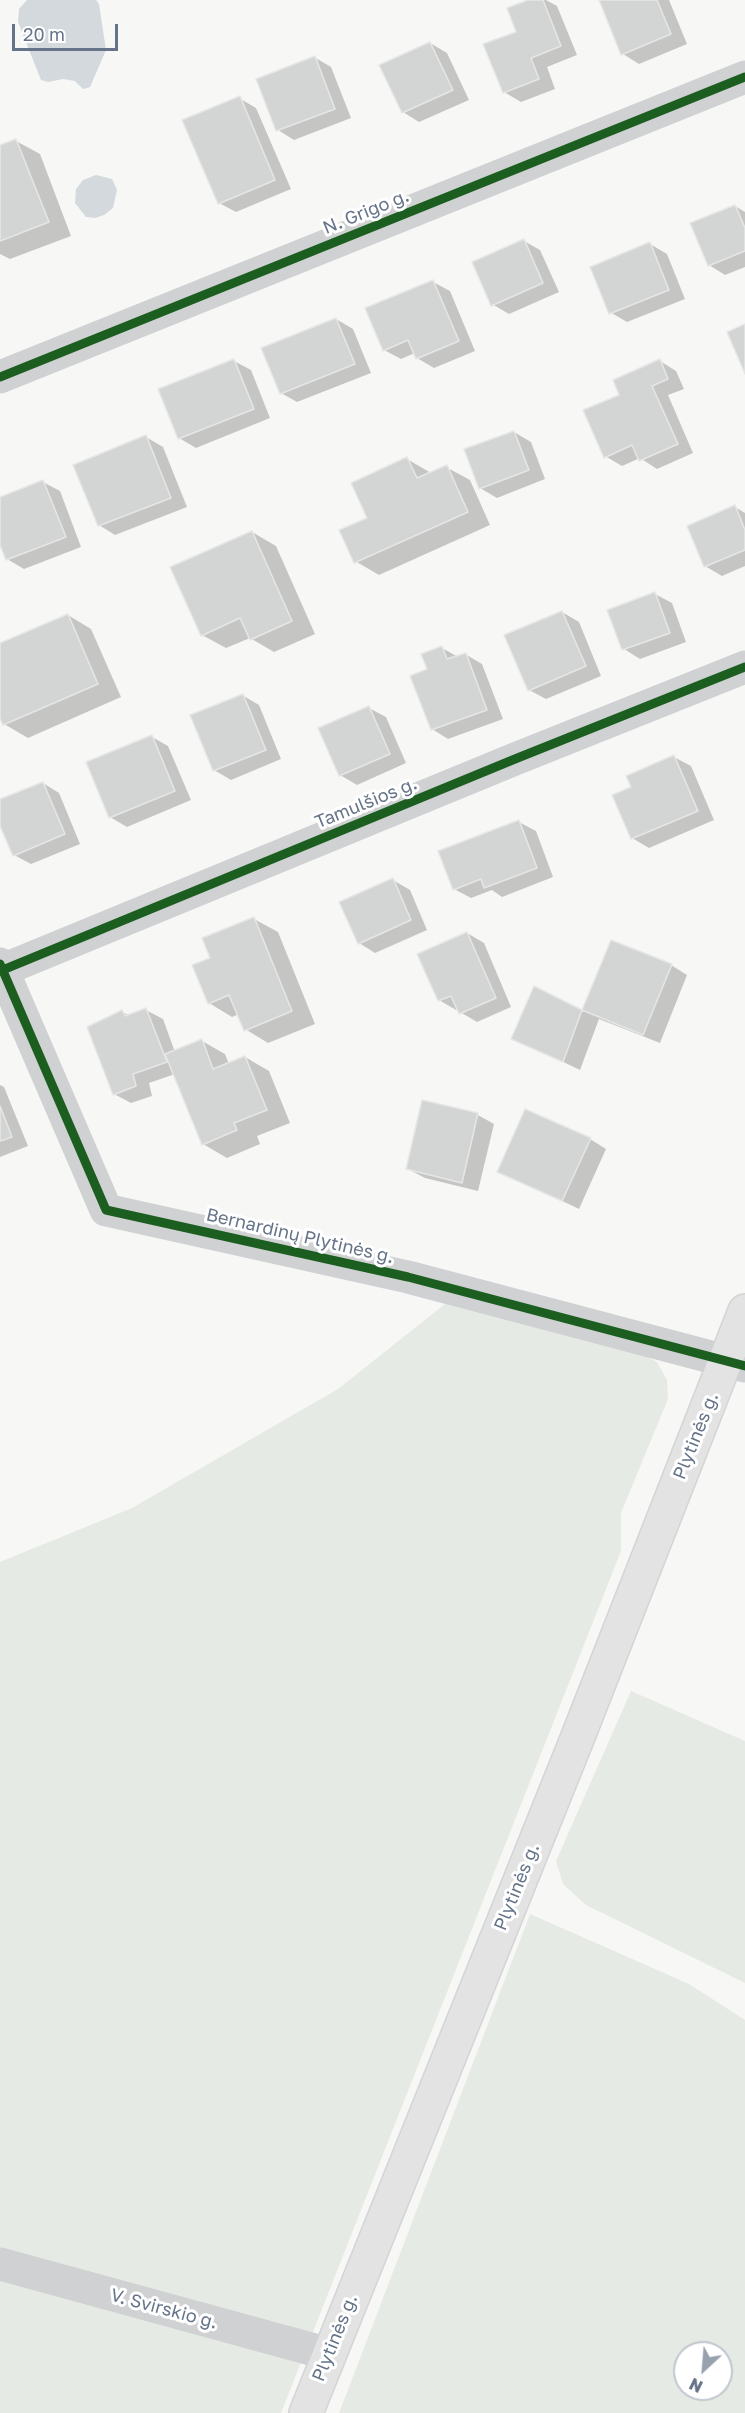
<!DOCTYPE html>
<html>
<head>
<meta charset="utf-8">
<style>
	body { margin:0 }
	#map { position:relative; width:745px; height:2413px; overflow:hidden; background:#f7f7f6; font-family:"Golos Text",sans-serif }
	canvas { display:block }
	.north { position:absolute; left:673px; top:2341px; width:60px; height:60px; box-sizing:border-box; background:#fff; border:2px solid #c1c7cf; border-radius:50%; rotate:206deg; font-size:16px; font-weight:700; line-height:24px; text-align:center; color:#657488 }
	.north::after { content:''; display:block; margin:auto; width:21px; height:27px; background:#98a2ae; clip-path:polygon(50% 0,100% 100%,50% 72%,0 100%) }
	.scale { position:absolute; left:12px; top:24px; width:106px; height:27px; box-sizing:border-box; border:3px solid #657488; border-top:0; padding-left:8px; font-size:18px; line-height:21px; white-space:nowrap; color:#657488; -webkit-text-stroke:4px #fff; paint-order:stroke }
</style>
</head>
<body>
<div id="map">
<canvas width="745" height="2413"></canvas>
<div class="north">N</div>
<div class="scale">20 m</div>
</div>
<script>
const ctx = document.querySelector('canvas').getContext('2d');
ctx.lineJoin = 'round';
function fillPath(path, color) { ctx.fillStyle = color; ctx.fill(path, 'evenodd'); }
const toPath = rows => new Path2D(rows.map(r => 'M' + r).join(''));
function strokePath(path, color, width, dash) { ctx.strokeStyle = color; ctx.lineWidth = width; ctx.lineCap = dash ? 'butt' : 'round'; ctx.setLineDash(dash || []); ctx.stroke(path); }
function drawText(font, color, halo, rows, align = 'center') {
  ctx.font = font + ' "Golos Text",sans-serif'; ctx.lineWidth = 6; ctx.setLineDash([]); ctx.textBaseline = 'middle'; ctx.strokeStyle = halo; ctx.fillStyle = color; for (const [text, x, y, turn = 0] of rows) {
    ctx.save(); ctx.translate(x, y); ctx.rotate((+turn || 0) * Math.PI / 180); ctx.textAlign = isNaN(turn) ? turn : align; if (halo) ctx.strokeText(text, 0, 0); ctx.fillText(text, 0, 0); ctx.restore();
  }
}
const green = toPath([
	[445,1304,641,1353,657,1362,667,1380,668,1399,621,1513,621,1551,281,2413,0,2413,0,1562,132,1508,338,1389],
	[631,1691,745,1741,745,1983,586,1905,563,1884,556,1861],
	[530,1914,689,1984,745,2020,745,2413,339,2413],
	[685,2353,721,2353,721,2389,685,2389]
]);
const water = toPath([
	[27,0,96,0,99,4,106,50,90,87,83,89,75,81,63,79,48,82,41,80,18,22,19,9],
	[96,175,112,179,117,190,113,208,104,215,95,218,86,217,75,203,76,189,83,180]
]);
const shadow = toPath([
	[533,0,546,0,557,6,577,55,547,67,555,89,521,102,504,92,518,33],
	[601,0,669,0,687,44,639,64,623,54],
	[430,43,447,53,469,100,419,122,403,112],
	[314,57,331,67,351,118,294,140,278,130,258,79],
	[239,98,256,108,291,189,236,212,219,203],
	[16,141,40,154,71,236,10,259,0,254,0,147],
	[735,206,745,212,745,267,725,275,709,265],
	[524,241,540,250,559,292,509,314,492,304],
	[650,244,667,254,685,299,627,322,610,312],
	[433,282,450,291,475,351,434,368,417,358,415,353,401,359,384,350],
	[336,319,353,329,371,373,297,402,281,393],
	[234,361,251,370,270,418,196,448,179,438],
	[660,361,676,371,684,389,668,395,693,453,657,469,640,458,622,466,605,456,621,396],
	[514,432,531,442,545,479,497,498,480,488],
	[146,437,163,447,187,507,115,535,99,525],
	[407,459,431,473,446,467,470,480,490,525,379,575,355,561,369,518],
	[43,482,60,491,81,547,24,569,7,559,0,541,0,499],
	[735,507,745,513,745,566,722,576,705,566],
	[252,532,276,546,315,634,274,652,250,638,226,648,202,635],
	[655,594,672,603,686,642,640,659,624,649],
	[562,612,579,622,601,676,546,699,529,690],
	[68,615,91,629,121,697,28,738,4,724,0,714,0,645],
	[442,648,458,657,465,654,482,664,503,719,448,739,432,729,429,670],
	[242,695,259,705,281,759,231,780,214,770],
	[369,708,386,717,406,763,357,785,340,775],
	[152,737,168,746,191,800,127,827,110,817],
	[674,757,691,766,714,820,649,848,632,838],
	[43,783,59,793,80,844,31,864,14,855,0,822,0,801],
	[519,822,536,831,553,877,502,897,492,890,471,898,454,889],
	[393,880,410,890,427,930,375,953,359,943],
	[254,919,278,932,315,1024,268,1043,245,1029,239,1014,232,1017,209,1003,212,958],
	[467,933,484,943,511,1007,477,1022,460,1012,459,1009,456,1010,439,1000],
	[612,942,671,965,687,975,660,1043,599,1019,580,1070,513,1038,535,988,583,1012],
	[146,1010,163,1019,175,1052,202,1041,225,1054,229,1064,245,1057,269,1071,290,1123,257,1136,260,1144,227,1158,203,1144,175,1074,149,1083,152,1096,131,1103,114,1094,122,1012,130,1016],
	[0,1085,4,1087,28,1146,0,1157],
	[478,1115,494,1124,478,1191,425,1178,408,1169],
	[590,1139,606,1149,579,1209,499,1171]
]);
const building = toPath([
	[528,0,543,0,561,46,531,58,539,79,503,93,483,44,516,32,507,8,528,0],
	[599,0,657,0,671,34,621,55,599,0],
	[430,42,453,90,402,113,379,65,430,42],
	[315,56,335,109,276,131,256,79,315,56],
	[240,96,275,180,218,204,182,120,240,96],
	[16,139,49,222,0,241,0,145,16,139],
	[735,205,745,228,745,251,708,266,690,223,735,205],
	[524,239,543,283,491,306,472,262,524,239],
	[650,242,669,290,609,314,590,267,650,242],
	[433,280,459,341,416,359,408,340,383,351,365,308,433,280],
	[336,318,355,364,280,394,261,348,336,318],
	[745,324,745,374,727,332,745,324],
	[234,359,254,409,178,439,158,389,234,359],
	[660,359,668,379,652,386,678,444,639,461,632,445,604,458,583,410,619,395,613,380,660,359],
	[514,431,529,470,479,489,464,449,514,431],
	[146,435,171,498,98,526,73,465,146,435],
	[407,457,417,478,447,465,468,512,354,563,339,530,367,518,351,483,407,457],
	[43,480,66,537,6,560,0,545,0,497,43,480],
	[735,505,745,530,745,550,704,567,687,526,735,505],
	[252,531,292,621,250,640,240,618,201,636,170,567,252,531],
	[655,592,670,633,622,650,607,610,655,592],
	[562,611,586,666,528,691,504,635,562,611],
	[68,614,98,684,3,725,0,718,0,643,68,614],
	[442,646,447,659,466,653,487,710,431,730,410,676,427,669,421,654,442,646],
	[243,694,266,750,213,771,190,715,243,694],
	[369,706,390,754,339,776,318,728,369,706],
	[152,735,175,791,109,818,86,762,152,735],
	[674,755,698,811,631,839,612,795,631,787,626,776,674,755],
	[43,782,65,834,13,856,0,826,0,799,43,782],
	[519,820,537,868,484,888,481,879,453,890,438,851,519,820],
	[393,878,411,920,358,944,339,902,393,878],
	[254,917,292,1011,244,1031,229,995,208,1004,192,965,210,958,202,938,254,917],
	[467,932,496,998,459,1014,451,996,438,1001,417,954,467,932],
	[611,940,672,964,643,1035,582,1010,611,940],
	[534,986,582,1010,563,1062,511,1039,534,986],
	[146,1008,167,1062,133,1074,136,1086,113,1095,87,1027,122,1010,125,1016,146,1008],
	[202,1039,213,1069,245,1056,267,1110,234,1123,237,1130,202,1145,165,1054,202,1039],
	[422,1100,478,1113,462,1183,406,1169,422,1100],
	[0,1106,12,1137,0,1141,0,1106],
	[525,1109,591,1138,562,1201,497,1172,525,1109]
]);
const minor = toPath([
	[0,377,745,77],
	[0,964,106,1210,408,1277,745,1366],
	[0,971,515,759,745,667],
	[0,2264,329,2354]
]);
const major = toPath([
	[306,2413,577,1739,745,1311]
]);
const cycleway = toPath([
	[0,377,745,77],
	[0,964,106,1210,408,1277,745,1366],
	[0,971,515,759,745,667]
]);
const streetNames = [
	["N. Grigo g.",366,212,-22],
	["Tamulšios g.",366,803,-22],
	["Bernardinų Plytinės g.",300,1236,13],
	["Plytinės g.",696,1436,-68],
	["Plytinės g.",517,1887,-68],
	["V. Svirskio g.",164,2309,15],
	["Plytinės g.",335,2338,-68]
];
fillPath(green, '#e6eae4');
fillPath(water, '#d3d9dd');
fillPath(shadow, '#0003');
fillPath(building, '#d3d4d4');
strokePath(building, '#e6e6e6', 1.5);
strokePath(major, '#d2d4d5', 36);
strokePath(minor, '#d0d1d2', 33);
strokePath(major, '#e3e3e3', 33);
strokePath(cycleway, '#1b5e20', 9);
drawText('18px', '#657488', '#fff', streetNames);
</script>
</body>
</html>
